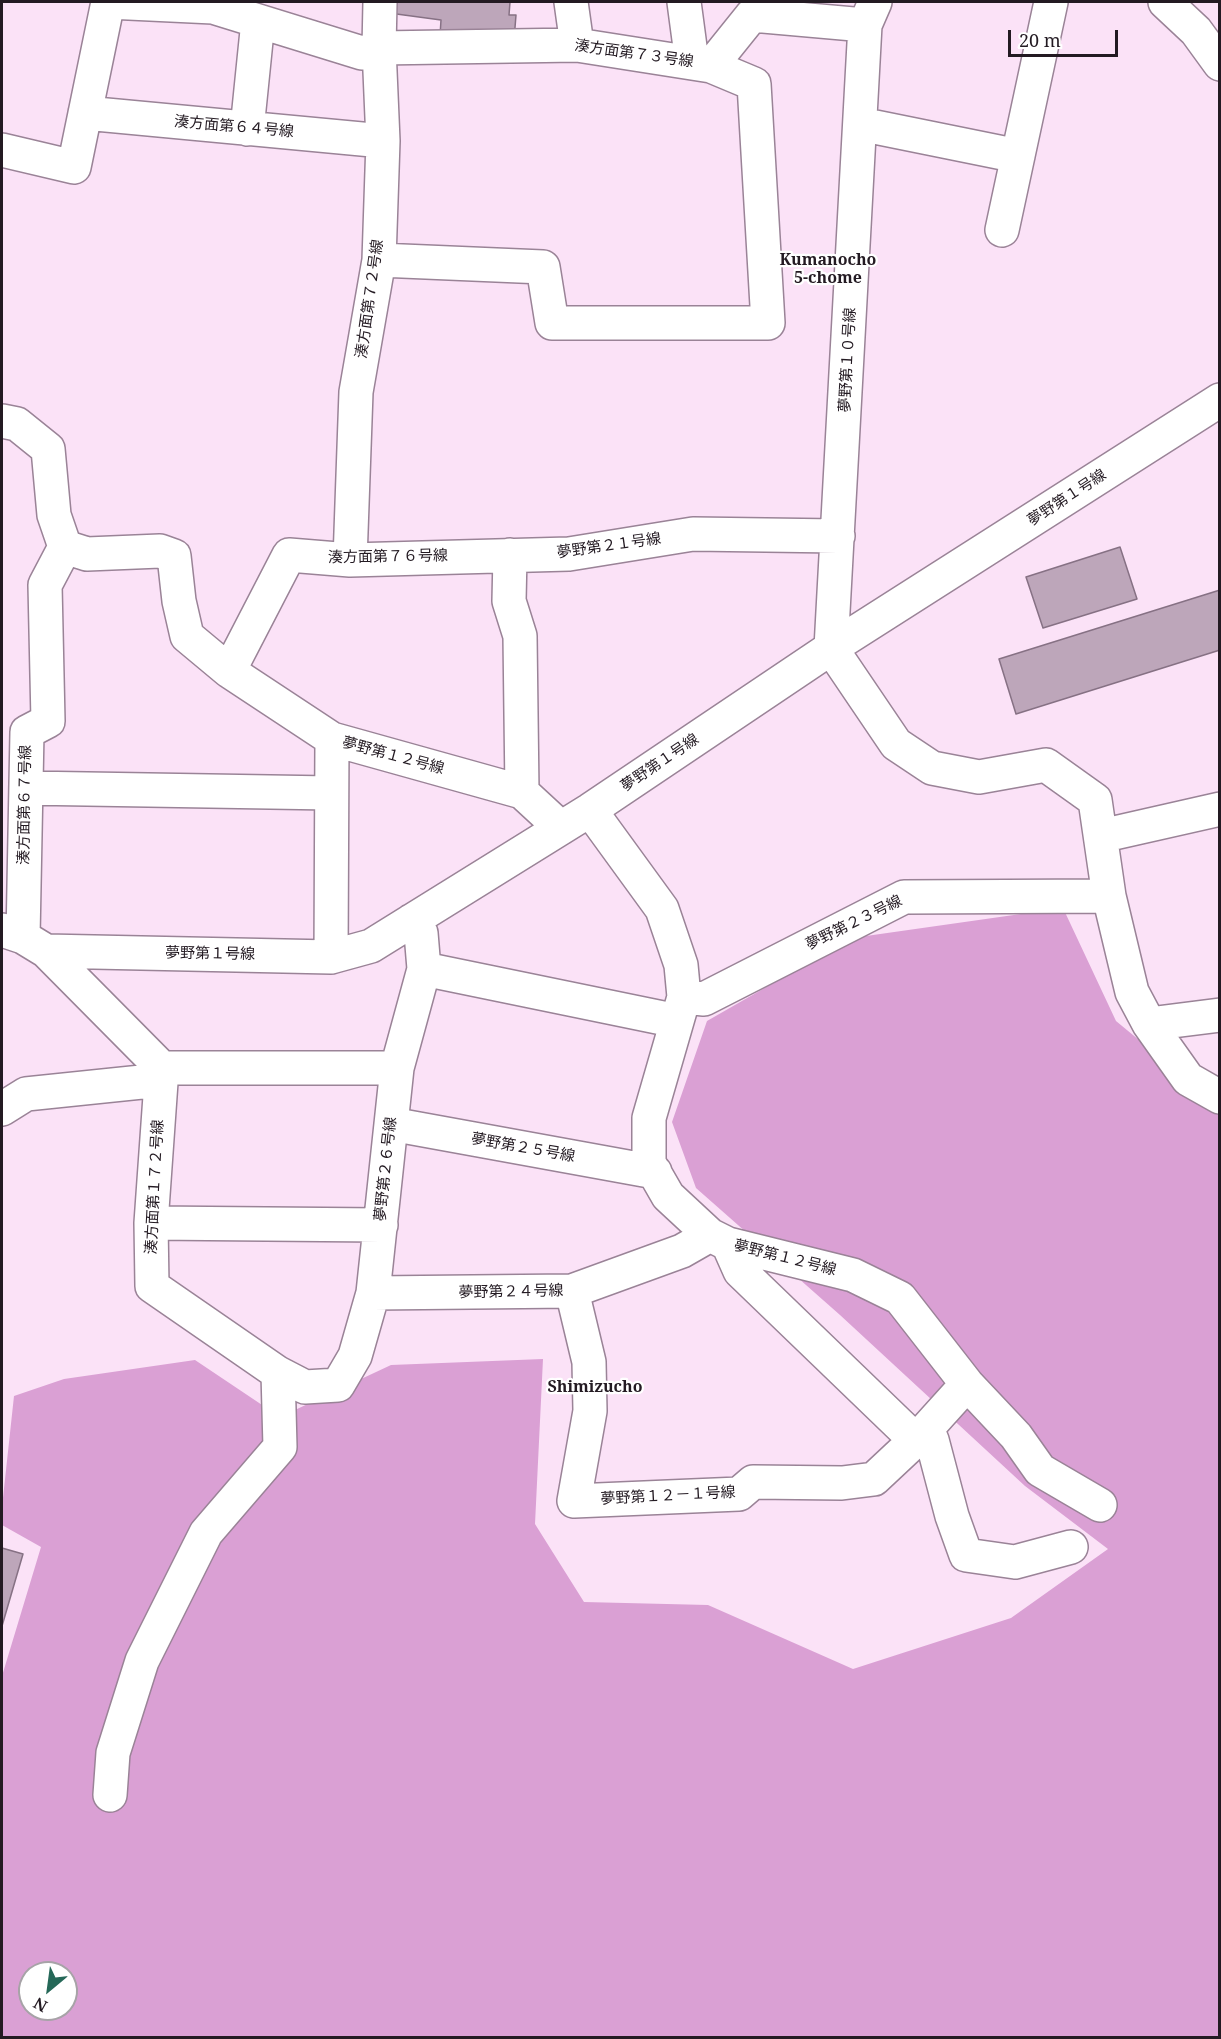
<!DOCTYPE html>
<html>
<head>
<meta charset="utf-8">
<style>
	body { margin:0 }
	#map { position:relative; width:1221px; height:2039px; overflow:hidden; background:#fbe2f7; font-family:"Noto Serif",serif }
	canvas { display:block }
	.frame { position:absolute; inset:0; border:3px solid #231a22; pointer-events:none }
	.north { position:absolute; left:18px; top:1961px; width:60px; height:60px; box-sizing:border-box; background:#fff; border:2px solid #a7a3a7; border-radius:50%; rotate:209deg; font-size:16px; font-weight:700; line-height:24px; text-align:center; color:#231a22 }
	.north::after { content:''; display:block; margin:auto; width:21px; height:27px; background:#256858; clip-path:polygon(50% 0,100% 100%,50% 72%,0 100%) }
	.scale { position:absolute; left:1008px; top:30px; width:110px; height:27px; box-sizing:border-box; border:3px solid #231a22; border-top:0; padding-left:8px; font-size:18px; line-height:21px; white-space:nowrap; color:#231a22; -webkit-text-stroke:4px #fff; paint-order:stroke }
</style>
</head>
<body>
<div id="map">
<canvas width="1221" height="2039"></canvas>
<div class="frame"></div>
<div class="north">N</div>
<div class="scale">20 m</div>
</div>
<script>
const ctx = document.querySelector('canvas').getContext('2d');
ctx.lineJoin = 'round';
function fillPath(path, color) { ctx.fillStyle = color; ctx.fill(path, 'evenodd'); }
const toPath = rows => new Path2D(rows.map(r => 'M' + r).join(''));
function strokePath(path, color, width, dash) { ctx.strokeStyle = color; ctx.lineWidth = width; ctx.lineCap = dash ? 'butt' : 'round'; ctx.setLineDash(dash || []); ctx.stroke(path); }
function drawText(font, color, halo, rows, align = 'center') {
  ctx.font = font + ' "Noto Serif","Noto Sans JP",serif'; ctx.lineWidth = 4.5; ctx.setLineDash([]); ctx.textBaseline = 'middle'; ctx.strokeStyle = halo; ctx.fillStyle = color; for (const [text, x, y, turn = 0] of rows) {
    ctx.save(); ctx.translate(x, y); ctx.rotate((+turn || 0) * Math.PI / 180); ctx.textAlign = isNaN(turn) ? turn : align; if (halo) ctx.strokeText(text, 0, 0); ctx.fillText(text, 0, 0); ctx.restore();
  }
}
const forest = toPath([
	[1063,908,1116,1021,1219,1106,1219,2037,2,2037,2,1676,41,1547,2,1525,2,1507,14,1396,64,1379,195,1360,280,1417,391,1365,543,1359,535,1524,584,1602,708,1605,853,1669,1011,1618,1108,1549,1025,1486,840,1315,696,1188,672,1122,707,1021,852,938],
	[30,1973,66,1973,66,2009,30,2009]
]);
const building = toPath([
	[390,2,510,2,509,15,516,15,514,40,440,36,441,20,389,13,390,2],
	[1120,547,1137,599,1043,628,1026,577,1120,547],
	[1220,590,1220,650,1016,714,999,659,1220,590],
	[2,1548,23,1554,2,1626,2,1548]
]);
const street = toPath([
	[108,2,213,7,362,53,379,48,577,45,711,66,752,15,865,25],
	[571,2,577,45],
	[684,2,692,62],
	[875,2,865,25,831,648,896,744,932,768,979,777,1046,765,1095,800,1109,896,1132,992,1149,1024,1188,1079,1220,1097],
	[1165,2,1196,31,1220,64],
	[85,113,383,141],
	[860,124,1018,156],
	[247,129,258,21],
	[2,150,74,167,108,2],
	[1002,230,1051,2],
	[379,260,543,267,552,323,768,323,754,84,711,66],
	[2,421,17,424,48,449,54,515,65,547],
	[65,547,87,554,160,551,174,556,179,601,187,636,229,671,332,739,522,792,561,828],
	[510,555,509,601,520,636,522,792],
	[350,560,356,392,379,260,383,141,379,48,380,2],
	[229,671,289,555,350,560,569,554,693,534,838,536],
	[26,788,331,793],
	[590,810,662,909,681,965,684,997,649,1118,649,1163,668,1196,710,1235,728,1244,853,1275,900,1298,967,1384,1016,1436,1040,1470,1100,1505],
	[1101,836,1220,809],
	[2,930,23,937,46,951,162,1068,151,1223,152,1286,278,1373,305,1387,338,1385,355,1356,373,1293,397,1068,424,969,421,933,411,921],
	[23,937,27,732,48,721,45,585,65,547],
	[46,951,331,957,371,946,590,810,831,648,1220,400],
	[331,957,332,739],
	[424,969,677,1021],
	[684,997,704,999,904,897,1109,896],
	[1149,1024,1220,1015],
	[162,1068,397,1068],
	[2,1109,26,1094,161,1080],
	[391,1124,655,1172],
	[151,1223,381,1225],
	[728,1244,740,1271,906,1431,932,1440,952,1516,966,1555,1015,1562,1071,1547],
	[572,1291,589,1362,590,1411,574,1501,739,1494,753,1482,842,1483,874,1479,921,1435,967,1384],
	[373,1293,572,1291,682,1251,710,1235],
	[110,1795,113,1753,142,1661,206,1533,280,1447,278,1373]
]);
const streetNames = [
	["湊方面第７３号線",634,54,8],
	["湊方面第６４号線",234,127,5],
	["湊方面第７２号線",370,299,-82],
	["夢野第１０号線",848,360,-87],
	["夢野第１号線",1067,498,-33],
	["夢野第２１号線",609,546,-8],
	["湊方面第７６号線",388,557,-1],
	["夢野第１２号線",393,756,15],
	["夢野第１号線",660,763,-34],
	["湊方面第６７号線",25,805,-89],
	["夢野第２３号線",854,923,-26],
	["夢野第１号線",210,954,1],
	["夢野第２５号線",523,1148,10],
	["夢野第２６号線",386,1169,-84],
	["湊方面第１７２号線",155,1187,-87],
	["夢野第１２号線",785,1258,14],
	["夢野第２４号線",511,1292,-1],
	["夢野第１２－１号線",668,1496,-3]
];
const neighbourhoodNames = [
	["Kumanocho",828,260],
	["5-chome",828,278],
	["Shimizucho",595,1387]
];
fillPath(forest, '#daa0d4');
fillPath(building, '#bda6ba');
strokePath(building, '#867184', 1.5);
strokePath(street, '#9a8397', 36);
strokePath(street, '#fff', 33);
drawText('15px', '#231a22', '#fff', streetNames);
drawText('bold 16px', '#231a22', '#fff', neighbourhoodNames);
</script>
</body>
</html>
